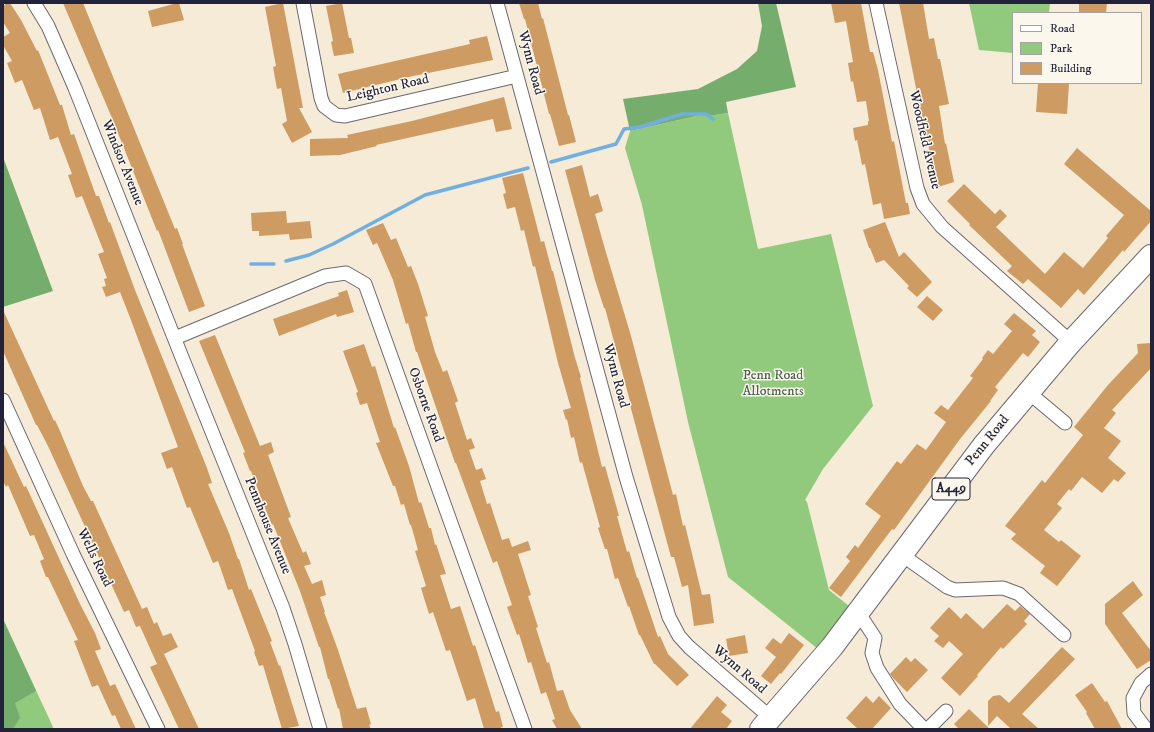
<!DOCTYPE html>
<html>
<head>
<meta charset="utf-8">
<style>
	body { margin:0 }
	#map { position:relative; width:1154px; height:732px; overflow:hidden; background:#f5ebd6; font-family:"IM FELL DW Pica",serif }
	canvas { display:block }
	.frame { position:absolute; inset:0; border:4px solid #22223b; pointer-events:none }
	.legend { position:absolute; left:1012px; top:12px; width:130px; height:72px; box-sizing:border-box; background:#fbf7ec; border:1px solid #a4a2a5; margin:0; padding:5px 7px; list-style:none; font-size:12px; color:#22223b }
	.legend li { display:flex; align-items:center; gap:8px; height:20px }
	.legend b { width:20px; border:1px solid #a4a2a5 }
</style>
</head>
<body>
<div id="map">
<canvas width="1154" height="732"></canvas>
<div class="frame"></div>
<ul class="legend">
<li><b style="height:5px;background:#fff"></b>Road</li>
<li><b style="height:11px;background:#92ca7d"></b>Park</li>
<li><b style="height:11px;background:#ce9b62"></b>Building</li>
</ul>
</div>
<script>
const ctx = document.querySelector('canvas').getContext('2d');
ctx.lineJoin = 'round';
function fillPath(path, color) { ctx.fillStyle = color; ctx.fill(path, 'evenodd'); }
const toPath = rows => new Path2D(rows.map(r => 'M' + r).join(''));
function strokePath(path, color, width, dash) { ctx.strokeStyle = color; ctx.lineWidth = width; ctx.lineCap = dash ? 'butt' : 'round'; ctx.setLineDash(dash || []); ctx.stroke(path); }
function drawText(font, color, halo, rows, align = 'center') {
  ctx.font = font + ' "IM FELL DW Pica",serif'; ctx.lineWidth = 3; ctx.setLineDash([]); ctx.textBaseline = 'middle'; ctx.strokeStyle = halo; ctx.fillStyle = color; for (const [text, x, y, turn = 0] of rows) {
    ctx.save(); ctx.translate(x, y); ctx.rotate((+turn || 0) * Math.PI / 180); ctx.textAlign = isNaN(turn) ? turn : align; if (halo) ctx.strokeText(text, 0, 0); ctx.fillText(text, 0, 0); ctx.restore();
  }
}
const green = toPath([
	[969,3,1050,3,1049,13,1013,13,1013,53,979,50],
	[728,113,758,249,831,234,873,406,823,469,805,500,807,502,829,590,849,606,818,649,728,577,688,422,642,205,625,148,630,131,701,115,715,115],
	[3,619,53,727,53,729,3,729]
]);
const forest = toPath([
	[758,3,776,3,796,87,726,102,728,113,715,115,701,115,630,131,623,99,698,89,737,69,757,51,762,26],
	[3,157,53,291,3,307],
	[3,619,36,691,15,703,20,718,13,729,3,729]
]);
const stream = toPath([
	[551,162,616,144,624,129,640,127,682,114,706,114,713,119],
	[286,261,309,255,333,244,425,195,528,168],
	[251,264,274,264]
]);
const building = toPath([
	[7,3,10,3,21,20,37,51,38,50,60,105,62,105,71,135,74,134,96,196,99,196,109,223,110,222,135,290,207,468,212,483,208,484,229,533,238,559,239,559,249,590,251,589,272,641,270,642,279,666,280,665,299,726,282,729,263,665,259,666,254,652,255,651,232,589,228,590,218,561,213,563,190,507,187,508,172,467,167,469,161,453,178,447,131,320,120,292,106,297,102,287,106,286,104,279,107,278,98,254,104,252,82,196,76,198,68,175,72,174,58,137,50,140,40,108,34,110,22,80,15,83,7,63,12,61,3,45,3,37,10,33,3,22,3,6],
	[63,3,83,3,175,229,177,228,183,244,182,244,205,306,189,312,158,230,157,231,112,118],
	[177,3,179,3,184,20,152,27,148,11],
	[283,3,303,108,299,108,312,132,292,143,282,124,287,121,281,88,277,89,273,67,276,66,265,7],
	[342,3,349,38,351,38,354,53,334,56,331,42,333,41,326,6],
	[519,3,538,3,542,19,543,18,568,115,569,115,576,142,559,146,550,114,549,114,525,19,524,19],
	[831,3,861,3,870,52,873,52,878,70,892,142,894,141,903,188,906,203,908,203,910,214,884,219,881,203,873,205,865,164,862,165,857,140,855,141,853,128,868,125,868,121,869,121,866,101,857,102,853,81,851,82,848,63,853,62,846,21,835,23],
	[899,3,923,3,929,39,934,38,938,59,940,59,949,104,939,106,945,144,946,143,954,182,938,187,933,170,927,138,926,138],
	[1079,3,1107,3,1106,13,1079,13],
	[487,36,493,60,413,76,343,93,338,74,470,44,469,40],
	[1038,83,1069,83,1067,114,1036,112],
	[504,97,512,129,496,132,493,119,376,145,377,146,340,155,310,156,310,139,348,138,347,135,412,121],
	[1077,148,1151,211,1151,221,1124,252,1123,250,1084,295,1078,289,1061,308,1028,279,1023,284,1007,271,1012,266,969,225,970,224,947,201,964,184,995,214,1000,209,1007,216,996,227,1045,274,1064,252,1083,268,1108,238,1106,236,1124,215,1064,164],
	[582,165,590,197,598,194,603,211,595,214,605,249,631,336,673,495,676,494,683,526,685,525,702,595,710,594,714,623,694,626,688,585,682,587,674,557,671,557,630,405,631,405,605,308,604,308,595,280,565,170],
	[523,173,541,242,544,241,552,271,553,271,575,358,581,377,580,378,602,467,605,466,619,516,617,516,627,552,629,551,637,578,638,578,658,637,660,636,668,654,689,675,677,686,655,664,654,664,640,635,639,635,629,606,628,607,618,578,615,579,607,549,605,549,598,528,600,527,582,462,580,463,574,437,571,438,567,419,566,420,563,410,571,408,558,363,535,266,533,267,524,230,521,231,515,207,507,209,503,194,506,193,502,178],
	[286,211,287,223,310,221,312,238,290,240,289,234,259,236,259,231,252,231,251,213],
	[885,222,899,257,904,252,932,282,917,297,907,288,909,286,884,260,876,263,870,248,869,248,863,230],
	[383,223,391,240,396,238,408,267,411,266,418,284,428,316,425,317,435,352,443,372,447,370,458,401,455,403,467,440,471,438,475,448,469,450,476,470,482,468,486,479,480,481,487,504,490,503,502,540,509,538,512,547,528,541,531,550,518,554,531,595,528,596,538,627,536,628,547,663,549,662,557,691,563,690,570,710,582,729,557,729,552,720,555,719,546,692,541,694,531,662,528,663,519,634,517,635,507,607,512,605,497,561,493,563,456,463,455,463,426,378,417,352,416,352,408,323,406,324,393,280,377,243,373,245,366,230],
	[347,290,354,312,337,317,336,314,279,336,273,319,339,296,338,293],
	[927,296,943,310,933,321,917,307],
	[3,310,54,421,55,420,60,431,83,486,91,501,93,501,142,609,147,607,154,624,157,622,163,636,171,633,178,647,164,654,199,729,179,729,150,667,157,664,140,626,136,627,129,610,124,612,48,446,37,425,36,425,3,351],
	[1014,313,1036,331,1032,335,1040,342,1028,357,1023,353,995,387,998,390,990,401,991,401,960,439,894,530,892,529,841,597,829,588,850,561,846,557,855,545,858,548,881,516,865,504,897,461,901,464,917,444,926,450,946,422,934,413,941,405,948,410,973,378,970,376,983,359,982,358,988,350,993,354,1012,331,1004,324],
	[215,335,260,446,271,442,274,452,268,455,291,517,288,518,303,553,306,551,311,564,304,566,312,584,322,580,326,595,320,597,325,612,324,612,338,650,357,709,366,707,371,724,369,725,371,729,343,729,339,708,338,709,329,679,328,679,320,647,319,647,300,591,273,524,272,525,263,503,251,471,250,471,243,453,245,452,199,341],
	[1151,343,1151,368,1112,410,1116,413,1104,428,1121,441,1108,458,1126,473,1118,482,1114,479,1102,493,1082,477,1071,491,1069,489,1057,504,1062,508,1044,530,1059,542,1061,540,1081,556,1057,586,1040,573,1045,566,1011,539,1016,534,1005,526,1042,480,1045,483,1083,435,1074,427,1108,385,1138,353,1137,344],
	[364,344,372,367,375,366,394,428,395,427,409,466,419,503,421,502,429,528,431,528,435,545,436,544,446,574,440,575,451,609,460,606,473,646,475,645,496,712,499,711,503,727,497,729,484,729,475,698,467,701,450,650,446,651,433,612,429,614,421,588,426,586,415,551,418,550,411,525,410,525,404,504,401,505,395,486,393,486,376,443,380,442,367,403,360,405,356,393,358,392,343,351],
	[3,442,24,487,26,486,80,604,95,633,101,649,95,651,110,686,115,684,136,729,121,729,115,715,112,716,98,685,92,687,74,641,78,640,48,577,46,577,40,561,44,559,34,535,30,536,8,485,6,487,3,481],
	[1133,581,1143,595,1122,613,1151,651,1151,660,1137,669,1105,624,1105,604],
	[1007,604,1015,611,1020,606,1030,614,1024,621,1027,624,1003,649,1001,647,977,675,978,676,960,696,941,678,963,654,949,641,943,648,934,641,939,636,930,628,949,607,961,619,966,613,983,629],
	[789,633,804,645,781,674,780,673,771,684,761,676,776,657,765,648,773,638,781,644],
	[745,635,748,653,729,656,726,639],
	[1062,647,1075,659,1022,714,1039,729,1011,729,997,716,988,726,988,701,993,696,1000,695,1009,703],
	[906,657,911,662,915,658,928,670,907,692,894,679,890,674],
	[1092,683,1105,702,1107,701,1122,729,1095,729,1086,713,1087,712,1075,695],
	[717,696,727,705,721,712,732,721,726,729,690,729],
	[866,696,873,703,879,696,891,708,872,729,858,729,846,718],
	[969,709,990,729,959,729,954,724]
]);
const minor = toPath([
	[34,3,48,26,75,88,183,360,283,608,295,644,320,729],
	[303,3,321,98,324,106,336,115,345,116,517,76],
	[497,3,626,477,669,617,679,636,689,647,771,718],
	[876,3,917,188,923,204,942,227,1071,342],
	[175,338,325,276,346,273,365,284,525,729],
	[1028,392,1065,423],
	[3,400,73,554,158,729],
	[902,555,947,587,955,590,1003,588,1019,594,1064,635],
	[858,612,875,638,872,653,877,668,900,704,924,729],
	[928,729,946,711],
	[1146,729,1134,713,1133,698,1141,683,1151,674]
]);
const trunk = toPath([
	[761,729,832,647,984,445,1071,342,1151,256]
]);
const shields = [
	[951,489,38]
];
const shieldNames = [
	["A449",951,489]
];
const streetNames = [
	["Wynn Road",530,63,75],
	["Leighton Road",388,89,-13],
	["Woodfield Avenue",924,140,77],
	["Windsor Avenue",122,163,68],
	["Wynn Road",615,376,75],
	["Osborne Road",425,405,70],
	["Penn Road",988,441,-51],
	["Pennhouse Avenue",267,526,68],
	["Wells Road",94,558,64],
	["Wynn Road",739,670,41]
];
const parkNames = [
	["Penn Road",773,376],
	["Allotments",773,392]
];
fillPath(green, '#92ca7d');
fillPath(forest, '#75ae6c');
strokePath(stream, '#6fafe3', 3.5);
fillPath(building, '#ce9b62');
strokePath(minor, '#6c6871', 15);
strokePath(trunk, '#6c6871', 24);
strokePath(minor, '#fff', 13);
strokePath(trunk, '#fff', 22);
for (const [x, y, w] of shields) { const box = new Path2D(); box.roundRect(x - w / 2, y - 11, w, 22, 3); ctx.fillStyle = '#fbf7ec'; ctx.fill(box); strokePath(box, '#22223b', 1); }
drawText('bold 13px', '#22223b', null, shieldNames);
drawText('14px', '#22223b', '#fbf7ec', streetNames);
drawText('14px', '#495d52', '#fbf7ec', parkNames);
</script>
</body>
</html>
